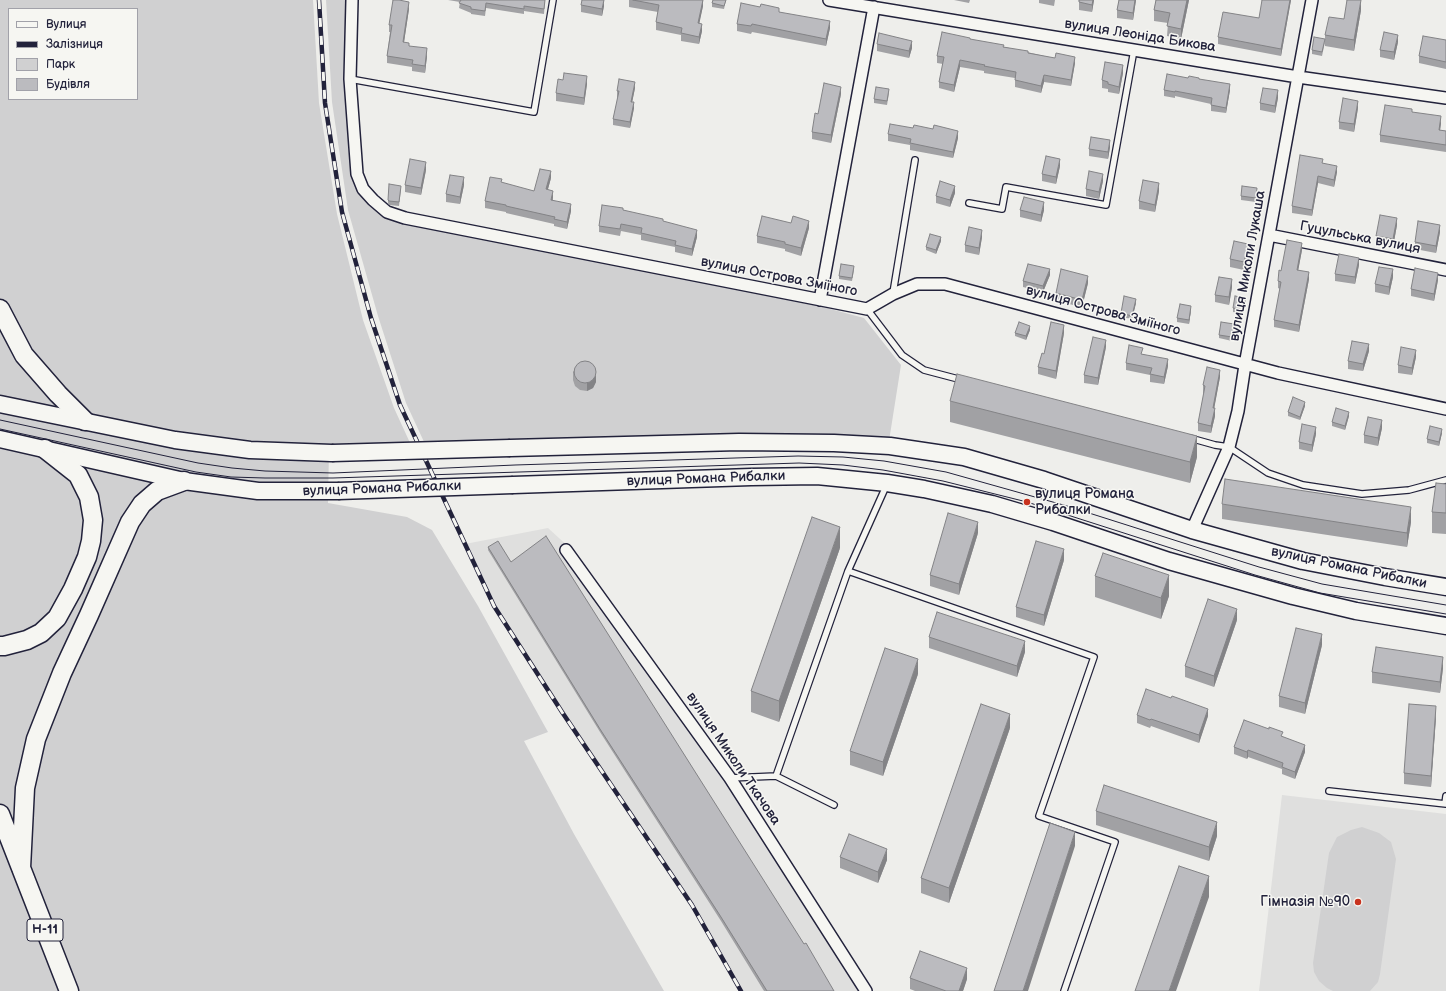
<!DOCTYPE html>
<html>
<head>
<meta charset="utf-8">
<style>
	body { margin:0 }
	#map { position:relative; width:1446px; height:991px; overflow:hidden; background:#eeeeeb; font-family:"Balsamiq Sans",sans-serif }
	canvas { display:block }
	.legend { position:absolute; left:8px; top:8px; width:130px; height:92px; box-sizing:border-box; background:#f6f6f2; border:1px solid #a1a1a9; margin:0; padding:5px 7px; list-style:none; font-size:12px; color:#22223b }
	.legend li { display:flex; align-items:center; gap:8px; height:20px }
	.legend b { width:20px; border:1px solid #a1a1a9 }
</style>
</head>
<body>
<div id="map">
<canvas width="1446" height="991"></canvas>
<ul class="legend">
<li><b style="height:5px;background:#f6f6f2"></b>Вулиця</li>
<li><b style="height:5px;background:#22223b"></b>Залізниця</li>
<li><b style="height:11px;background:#d0d0d1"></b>Парк</li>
<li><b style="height:11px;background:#bbbbbf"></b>Будівля</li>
</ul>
</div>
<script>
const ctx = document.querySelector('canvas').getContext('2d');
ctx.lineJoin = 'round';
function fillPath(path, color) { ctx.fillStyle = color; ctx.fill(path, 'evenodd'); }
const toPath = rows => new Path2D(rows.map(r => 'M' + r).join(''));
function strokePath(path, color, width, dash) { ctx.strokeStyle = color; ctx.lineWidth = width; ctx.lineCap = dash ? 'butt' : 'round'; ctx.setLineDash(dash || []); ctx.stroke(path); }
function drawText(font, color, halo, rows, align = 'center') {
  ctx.font = font + ' "Balsamiq Sans",sans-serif'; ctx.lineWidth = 3; ctx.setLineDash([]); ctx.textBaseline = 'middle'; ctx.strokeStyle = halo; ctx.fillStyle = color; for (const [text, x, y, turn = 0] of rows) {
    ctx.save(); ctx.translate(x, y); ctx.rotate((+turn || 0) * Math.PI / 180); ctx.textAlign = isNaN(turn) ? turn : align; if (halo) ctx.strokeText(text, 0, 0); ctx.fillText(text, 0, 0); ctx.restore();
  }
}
const built = toPath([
	[548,528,571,549,863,991,740,991,692,905,494,606,465,544],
	[1282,795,1446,814,1446,991,1259,991]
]);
const green = toPath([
	[0,0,313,0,319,103,337,214,363,320,394,408,411,445,329,450,328,503,407,517,432,530,478,606,548,732,524,741,574,834,664,991,0,991],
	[9,9,137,9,137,99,9,99],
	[326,0,350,0,355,178,403,223,819,306,864,318,901,365,889,441,425,444,406,403,378,316,348,210,332,102],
	[1362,827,1379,833,1391,842,1396,859,1380,974,1378,982,1370,991,1333,991,1327,988,1319,981,1314,972,1313,963,1329,853,1337,837,1351,830]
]);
const service = toPath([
	[350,79,534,112,553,0],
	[969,203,1002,209,1006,187,1106,205,1134,50],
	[893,293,915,160],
	[867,309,902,355,924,370,962,380],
	[1190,438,1215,445,1229,447,1268,473,1303,485,1362,494,1409,490,1446,480],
	[848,571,887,484],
	[730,778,776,776],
	[1329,791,1446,804],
	[1445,804,1446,796],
	[834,805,776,776,848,571,1094,657,1039,816,1115,842,1064,991]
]);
const minor = toPath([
	[352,0,350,79,357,174,363,189,373,200,387,212,405,218,867,309,893,294,917,284,945,284,1278,373,1446,409],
	[829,0,1298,77,1446,98],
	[1269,235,1446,270],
	[820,300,874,7],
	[1192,530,1229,447,1238,411,1245,365,1312,0],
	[566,550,730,778,866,991]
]);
const secondary = toPath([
	[0,404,175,440,250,450,332,453],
	[0,439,184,481,258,491,338,491],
	[510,448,739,442,834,443,890,446,964,457,1044,480,1192,530,1303,561,1385,577,1446,587],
	[513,485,751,477,817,476,887,483,924,489,992,504,1053,522,1169,561,1293,596,1356,611,1446,626]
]);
const primary = toPath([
	[0,309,24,355,58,394,85,421],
	[0,646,4,646,27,640,41,633,57,618,73,589,87,557,91,541,93,520,89,497,78,475,45,449],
	[0,814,69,991],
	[21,868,25,788,36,739,62,673,89,615,130,522,142,504,157,491,184,481]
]);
const tram = toPath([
	[0,420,198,463,232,468,265,471,333,473,515,465,798,456,843,457,884,461,946,472,1067,506,1259,567,1322,584,1446,605],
	[0,429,196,472,231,477,265,478,333,478,799,463,843,465,883,470,943,481,1027,502,1255,575,1320,593,1446,614]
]);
const rail = toPath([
	[319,0,325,103,342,212,371,318,400,405,494,606,562,712,692,905,741,991]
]);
const secondaryBridge = toPath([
	[332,453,510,448],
	[338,491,513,485]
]);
const wall = toPath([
	[448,0,545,0,544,14,524,11,524,14,486,8,485,16,471,14,471,13,459,8,460,2],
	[629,0,703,0,703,6,699,23,702,31,699,44,681,41,681,35,656,30,656,22,658,12,629,7],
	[726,0,724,9,712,7,712,3],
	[954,0,970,0,969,3],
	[1039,0,1055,0,1054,6,1039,3],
	[1079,0,1094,0,1092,12,1079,10],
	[1119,0,1136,0,1133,20,1117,18,1117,10],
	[1156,0,1189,0,1181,39,1167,36,1168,23,1154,21,1154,10],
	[1291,0,1281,56,1218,44,1218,37,1259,18],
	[581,5,604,6,602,16,581,12],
	[409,9,404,42,409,46,427,56,425,73,412,71,412,67,387,63,387,56,390,32,389,32,389,25],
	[1361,10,1354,51,1325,46,1325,35,1344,19],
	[779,12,830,28,826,46,752,32,751,34,737,31,737,24],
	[970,39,1075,63,1071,86,1044,82,1041,93,1015,87,1015,78,984,73,984,71,960,67,954,92,939,88,939,82,943,64,937,63,937,56],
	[1446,40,1446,69,1419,63,1419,56],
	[1325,42,1322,56,1312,54,1312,50],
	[1398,42,1394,60,1380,57,1380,50],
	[877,44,912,48,909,58,877,51],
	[1123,73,1119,94,1108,92,1108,89,1102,88,1102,80],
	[1188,78,1199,79,1230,90,1226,113,1211,111,1211,104,1175,96,1175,98,1164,96,1164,90],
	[563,80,587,84,584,105,556,101,556,93],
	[635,88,632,102,634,108,630,128,613,125,613,119,618,97,617,97,617,91],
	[889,93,887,105,874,103,874,99],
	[841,94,831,143,812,139,812,132,818,114],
	[1278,98,1275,113,1260,110,1260,103],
	[1358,108,1354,132,1339,129,1339,122],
	[1412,112,1441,123,1440,130,1446,131,1446,152,1380,142,1380,135],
	[888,134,958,138,953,158,910,150,910,145,888,141],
	[1110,147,1108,159,1089,156,1089,149],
	[1323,163,1337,172,1334,187,1318,183,1312,216,1292,213,1292,206],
	[1060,166,1056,184,1042,181,1042,174],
	[426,170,421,195,405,192,405,185],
	[551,178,548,189,553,197,553,200,571,211,567,229,554,226,554,224,506,213,506,212,485,208,485,201,534,191],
	[1103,181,1099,199,1086,196,1086,189],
	[464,185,460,204,446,202,446,194],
	[401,189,399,206,389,205,388,203,388,200],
	[1159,191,1155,212,1139,209,1139,201],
	[1257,192,1256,202,1241,200,1241,196],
	[955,193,950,207,936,203,936,196],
	[623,210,663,222,697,237,692,256,675,252,675,247,641,240,641,235,621,231,620,236,599,232,599,226],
	[1020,210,1044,210,1041,222,1020,217],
	[1397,225,1393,247,1376,244,1376,236],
	[809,228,801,256,785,251,785,249,757,243,757,236],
	[1440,232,1436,253,1415,249,1415,242],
	[982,237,979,255,965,252,965,245],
	[941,241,936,254,926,250,926,247],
	[1302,250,1298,270,1309,279,1299,332,1274,327,1274,320,1280,289,1278,288,1278,281],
	[1248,252,1244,270,1230,267,1230,259],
	[1359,265,1355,284,1335,281,1335,274],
	[854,270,852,281,839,279,839,276],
	[1050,275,1043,292,1023,287,1023,281],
	[1393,277,1389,295,1375,292,1375,284],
	[1438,280,1434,301,1411,296,1411,289],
	[1088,283,1082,307,1056,301,1056,293],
	[1232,287,1229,305,1215,302,1215,295],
	[1246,302,1243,314,1233,312,1233,308],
	[1136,303,1132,319,1121,317,1121,313],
	[1191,310,1189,324,1177,322,1177,318],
	[1234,327,1232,341,1219,338,1219,335],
	[1030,330,1026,340,1015,336,1015,333],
	[1064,333,1056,379,1038,374,1038,367],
	[1106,347,1098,385,1084,383,1084,375],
	[1369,351,1363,371,1348,369,1348,361],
	[1143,354,1168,366,1164,384,1150,382,1150,375,1126,370,1126,363],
	[1416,357,1412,375,1398,373,1398,365],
	[573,372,596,382,593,388,587,391,580,390,575,386,573,380],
	[1220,377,1214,408,1215,416,1211,433,1198,431,1198,423,1204,393,1203,393,1203,385],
	[950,401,1197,457,1190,483,950,422],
	[1305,406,1300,420,1288,416,1288,412],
	[1349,416,1345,430,1332,426,1332,422],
	[1382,428,1378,446,1364,443,1364,435],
	[1442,433,1439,446,1427,443,1427,439],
	[1316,434,1312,452,1299,449,1299,442],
	[1446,484,1446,534,1432,533,1432,512],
	[1222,504,1411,522,1407,547,1222,519],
	[978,533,959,595,930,586,930,575],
	[488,547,511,562,834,991,764,991,721,921,600,732,488,550],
	[840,548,779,722,751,712,751,691],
	[1064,560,1044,626,1016,617,1016,607],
	[1095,576,1169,596,1161,619,1095,597],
	[1237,620,1214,687,1185,677,1185,666],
	[929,637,1025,652,1017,677,929,648],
	[1322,645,1305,714,1279,707,1279,696],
	[1443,668,1440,693,1372,683,1372,672],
	[918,674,883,776,850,765,850,751],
	[1171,698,1208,716,1199,743,1151,726,1150,728,1137,723,1137,715],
	[1436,717,1431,787,1404,784,1404,773],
	[1010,728,949,903,921,893,921,878],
	[1283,737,1305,752,1295,779,1282,774,1282,769,1248,757,1247,759,1234,754,1234,747],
	[1096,811,1217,836,1209,861,1096,825],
	[840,857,887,860,878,883,840,868],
	[910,978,967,979,963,991,915,991,910,989]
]);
const shadedWall = toPath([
	[604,0,604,6,602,16,602,9],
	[703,0,703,6,698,30,698,23],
	[1093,0,1094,0,1092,12,1092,5],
	[1135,0,1136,0,1133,20,1133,13],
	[1187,0,1189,0,1181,39,1181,29],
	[1290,0,1291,0,1281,56,1281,49],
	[1361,0,1361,10,1354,51,1354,40],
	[409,2,409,9,403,49,403,42],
	[830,21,830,28,826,46,826,39],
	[702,24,702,31,699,44,699,37],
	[1398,35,1398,42,1394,60,1394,52],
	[912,41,912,48,909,58,909,51],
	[427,48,427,56,425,73,425,66],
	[1075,57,1075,63,1071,86,1071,80],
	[960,60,960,67,954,92,954,85],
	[1123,65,1123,73,1119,94,1119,87],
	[1044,75,1044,82,1041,93,1041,86],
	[587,76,587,84,584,105,584,98],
	[635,82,635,88,631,108,631,102],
	[1230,84,1230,90,1226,113,1226,108],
	[841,87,841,94,831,143,831,135],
	[1278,90,1278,98,1275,113,1275,106],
	[1358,101,1358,108,1354,132,1354,124],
	[634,102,634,108,630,128,630,122],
	[1441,116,1441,123,1439,138,1439,130],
	[958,131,958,138,953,158,953,152],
	[1110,140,1110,147,1108,159,1108,152],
	[1060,159,1060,166,1056,184,1056,177],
	[426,162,426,170,421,195,421,188],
	[1337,166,1337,172,1334,187,1334,180],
	[551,171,551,178,546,196,546,189],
	[1103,174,1103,181,1099,199,1099,192],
	[1318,176,1318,183,1312,216,1312,210],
	[464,177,464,185,460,204,460,197],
	[1159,183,1159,191,1155,212,1155,205],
	[955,186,955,193,950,207,950,200],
	[553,191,553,197,551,207,551,200],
	[1044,202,1044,210,1041,222,1041,215],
	[571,204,571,211,567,229,567,222],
	[1397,218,1397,225,1393,247,1393,239],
	[809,221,809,228,801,256,801,248],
	[1440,225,1440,232,1436,253,1436,246],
	[697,230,697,237,692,256,692,249],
	[982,230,982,237,979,255,979,248],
	[941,237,941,241,936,254,936,250],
	[1302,243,1302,250,1297,277,1297,270],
	[1248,244,1248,252,1244,270,1244,262],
	[1359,258,1359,265,1355,284,1355,277],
	[1050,269,1050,275,1043,292,1043,286],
	[1393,269,1393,277,1389,295,1389,287],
	[1309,272,1309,279,1299,332,1299,325],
	[1438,273,1438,280,1434,301,1434,294],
	[1088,276,1088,283,1082,307,1082,300],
	[1232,279,1232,287,1229,305,1229,297],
	[1246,298,1246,302,1243,314,1243,310],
	[1136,299,1136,303,1132,319,1132,316],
	[1191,306,1191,310,1189,324,1189,320],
	[1064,325,1064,333,1056,379,1056,371],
	[1030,326,1030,330,1026,340,1026,336],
	[1106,340,1106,347,1098,385,1098,378],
	[1369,344,1369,351,1363,371,1363,364],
	[1416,350,1416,357,1412,375,1412,368],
	[1168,359,1168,366,1164,384,1164,377],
	[1220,370,1220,377,1213,415,1213,408],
	[596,375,596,382,593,388,587,391,587,383],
	[1305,402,1305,406,1300,420,1300,417],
	[1215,408,1215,416,1211,433,1211,426],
	[1349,412,1349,416,1345,430,1345,426],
	[1382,420,1382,428,1378,446,1378,438],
	[1316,427,1316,434,1312,452,1312,445],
	[1442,429,1442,433,1439,446,1439,442],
	[1197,436,1197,457,1190,483,1190,462],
	[1411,507,1411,522,1407,547,1407,533],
	[978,522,978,533,959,595,959,584],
	[840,527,840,548,779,722,779,701],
	[1064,549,1064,560,1044,626,1044,615],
	[1169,575,1169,596,1161,619,1161,598],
	[1237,609,1237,620,1214,687,1214,676],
	[1322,634,1322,645,1305,714,1305,703],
	[1025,641,1025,652,1017,677,1017,666],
	[1443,657,1443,668,1440,693,1440,682],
	[918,659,918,674,883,776,883,762],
	[1436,706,1436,717,1431,787,1431,776],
	[1208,709,1208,716,1199,743,1199,735],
	[1010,714,1010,728,949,903,949,888],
	[1305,745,1305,752,1295,779,1295,772],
	[1248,750,1248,757,1247,759,1247,752],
	[1217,822,1217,836,1209,861,1209,847],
	[1075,832,1075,846,1028,991,1023,991],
	[887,849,887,860,878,883,878,872],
	[1209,876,1209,897,1176,991,1169,991],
	[967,968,967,979,963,991,959,991]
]);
const building = toPath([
	[393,0,399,0,409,2,403,42,409,43,409,46,427,48,425,66,412,64,413,60,387,56,392,25,389,25,393,0],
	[461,0,545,0,544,9,524,6,524,9,486,3,485,11,471,9,471,7,459,3,461,0],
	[582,0,604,0,602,9,581,5,582,0],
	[633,0,703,0,698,23,702,24,699,37,681,33,682,28,656,22,659,5,633,0],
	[713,0,726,0,724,6,712,3,713,0],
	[1079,0,1093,0,1092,5,1079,2,1079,0],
	[1119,0,1135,0,1133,13,1117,10,1119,0],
	[1156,0,1187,0,1181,29,1167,26,1170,13,1154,10,1156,0],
	[1262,0,1290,0,1281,49,1218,37,1223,12,1259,18,1262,0],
	[1347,0,1361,0,1354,40,1325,35,1329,17,1344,19,1347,0],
	[741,3,760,7,761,4,779,8,779,12,830,21,826,39,752,24,751,26,737,24,741,3],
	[942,32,970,38,970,39,1004,45,1003,47,1028,51,1028,53,1055,58,1056,53,1075,57,1071,80,1044,75,1041,86,1015,80,1016,72,984,66,985,65,960,60,954,85,939,82,944,57,937,56,942,32],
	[1384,32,1398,35,1394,52,1380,50,1384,32],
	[879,33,912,41,909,51,877,44,879,33],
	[1423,36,1446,40,1446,62,1419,56,1423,36],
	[1314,37,1325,39,1322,52,1312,50,1314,37],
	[1105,62,1123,65,1119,87,1108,84,1108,82,1102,80,1105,62],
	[564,73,587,76,584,98,556,93,558,79,563,80,564,73],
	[1167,74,1188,78,1189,76,1199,78,1199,79,1230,84,1226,108,1211,105,1212,98,1175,91,1175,92,1164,90,1167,74],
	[619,79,635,82,631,102,634,102,630,122,613,119,619,91,617,91,619,79],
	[824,83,841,87,831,135,812,132,815,113,818,114,824,83],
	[876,87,889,89,887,101,874,99,876,87],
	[1263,88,1278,90,1275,106,1260,103,1263,88],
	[1343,98,1358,101,1354,124,1339,122,1343,98],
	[1385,105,1412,109,1412,112,1441,116,1439,130,1446,131,1446,145,1380,135,1385,105],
	[890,124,913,128,914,125,933,129,934,125,958,131,953,152,910,143,911,139,888,134,890,124],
	[1091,137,1110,140,1108,152,1089,149,1091,137],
	[1300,155,1323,159,1322,163,1337,166,1334,180,1318,176,1312,210,1292,206,1300,155],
	[1046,156,1060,159,1056,177,1042,174,1046,156],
	[410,159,426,162,421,188,405,185,410,159],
	[540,169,551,171,546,189,553,191,551,200,571,204,567,222,554,219,555,217,506,206,506,205,485,201,490,177,502,179,501,182,534,191,540,169],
	[1089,171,1103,174,1099,192,1086,189,1089,171],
	[450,175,464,177,460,197,446,194,450,175],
	[1143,180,1159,183,1155,205,1139,201,1143,180],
	[940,181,955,186,950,200,936,196,940,181],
	[389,184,401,186,399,202,389,201,388,200,389,184],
	[1242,186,1257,188,1256,198,1241,196,1242,186],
	[1024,197,1044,202,1041,215,1020,210,1024,197],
	[602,205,623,208,623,210,663,219,663,221,697,230,692,249,675,245,676,241,641,233,642,228,621,224,620,229,599,226,602,205],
	[1380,215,1397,218,1393,239,1376,236,1380,215],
	[762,216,791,223,793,216,809,221,801,248,785,244,785,242,757,236,762,216],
	[1418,221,1440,225,1436,246,1415,242,1418,221],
	[969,227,982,230,979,248,965,245,969,227],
	[930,234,941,237,936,250,926,247,930,234],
	[1287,240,1302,243,1297,270,1309,272,1299,325,1274,320,1281,282,1278,281,1279,270,1281,271,1287,240],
	[1234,241,1248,244,1244,262,1230,259,1234,241],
	[1339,254,1359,258,1355,277,1335,274,1339,254],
	[841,264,854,266,852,278,839,276,841,264],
	[1028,264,1050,269,1043,286,1023,281,1028,264],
	[1379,267,1393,269,1389,287,1375,284,1379,267],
	[1415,268,1438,273,1434,294,1411,289,1415,268],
	[1061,269,1088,276,1082,300,1056,293,1061,269],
	[1219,277,1232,279,1229,297,1215,295,1219,277],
	[1124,296,1136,299,1132,316,1121,313,1124,296],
	[1235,296,1246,298,1243,310,1233,308,1235,296],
	[1180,304,1191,306,1189,320,1177,318,1180,304],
	[1019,322,1030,326,1026,336,1015,333,1019,322],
	[1051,322,1064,325,1056,371,1038,367,1042,353,1044,354,1051,322],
	[1221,322,1234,324,1232,337,1219,335,1221,322],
	[1093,337,1106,340,1098,378,1084,375,1093,337],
	[1352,341,1369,344,1363,364,1348,361,1352,341],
	[1129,345,1143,348,1141,354,1168,359,1164,377,1150,374,1152,368,1126,363,1129,345],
	[1401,347,1416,350,1412,368,1398,365,1401,347],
	'574 372a11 11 0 1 1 22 0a11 11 0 1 1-22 0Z',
	[1207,367,1220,370,1213,408,1215,408,1211,426,1198,423,1205,386,1203,385,1207,367],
	[957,374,1197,436,1190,462,950,401,957,374],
	[1293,397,1305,402,1300,417,1288,412,1293,397],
	[1336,408,1349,412,1345,426,1332,422,1336,408],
	[1368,417,1382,420,1378,438,1364,435,1368,417],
	[1302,424,1316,427,1312,445,1299,442,1302,424],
	[1430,426,1442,429,1439,442,1427,439,1430,426],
	[1225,479,1411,507,1407,533,1222,504,1225,479],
	[1436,483,1446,484,1446,513,1432,512,1436,483],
	[948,513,978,522,959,584,930,575,948,513],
	[812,517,840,527,779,701,751,691,812,517],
	[546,536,804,944,806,943,834,991,767,991,721,917,600,729,488,547,498,541,511,562,546,536],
	[1036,541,1064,549,1044,615,1016,607,1036,541],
	[1103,553,1169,575,1161,598,1095,576,1103,553],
	[1208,599,1237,609,1214,676,1185,666,1208,599],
	[937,612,1025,641,1017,666,929,637,937,612],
	[1296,628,1322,634,1305,703,1279,696,1296,628],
	[1376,647,1443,657,1440,682,1372,672,1376,647],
	[885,648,918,659,883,762,850,751,885,648],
	[1146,689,1171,698,1172,696,1208,709,1199,735,1151,719,1150,720,1137,715,1146,689],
	[981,704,1010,714,949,888,921,878,981,704],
	[1409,704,1436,706,1431,776,1404,773,1409,704],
	[1244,720,1269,729,1269,727,1283,732,1281,736,1305,745,1295,772,1282,767,1283,763,1248,750,1247,752,1234,747,1244,720],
	[1104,785,1217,822,1209,847,1096,811,1104,785],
	[1050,823,1075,832,1023,991,994,991,1050,823],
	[849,834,887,849,878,872,840,857,849,834],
	[1179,866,1209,876,1169,991,1135,991,1179,866],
	[920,951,967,968,959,991,946,991,910,978,920,951]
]);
const markers = [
	[1027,502,4,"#c8321e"],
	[1358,902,4,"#c8321e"]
];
const shields = [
	[45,930,36]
];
const shieldNames = [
	["Н-11",45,930]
];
const streetNames = [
	["вулиця Леоніда Бикова",1140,36,9],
	["Гуцульська вулиця",1360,238,11],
	["вулиця Миколи Лукаша",1248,266,-80],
	["вулиця Острова Зміїного",779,277,11],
	["вулиця Острова Зміїного",1103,311,15],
	["вулиця Романа Рибалки",706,479,-2],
	["вулиця Романа Рибалки",382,489,-2],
	["вулиця Романа Рибалки",1349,568,12],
	["вулиця Миколи Ткачова",733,759,56]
];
const poiNames = [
	["вулиця Романа",1035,494],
	["Рибалки",1035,510],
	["Гімназія №90",1350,902,"right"]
];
fillPath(built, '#dfdfde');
fillPath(green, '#d0d0d1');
strokePath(service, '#22223b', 8);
strokePath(minor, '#22223b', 14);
strokePath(secondary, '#22223b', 19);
strokePath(primary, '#22223b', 21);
strokePath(service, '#f6f6f2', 5.5);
strokePath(minor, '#f6f6f2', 11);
strokePath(secondary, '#f6f6f2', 16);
strokePath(primary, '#f6f6f2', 18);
strokePath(tram, '#22223b', 1);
strokePath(rail, '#22223b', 4.5);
strokePath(rail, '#f6f6f2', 3, [9]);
strokePath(secondaryBridge, '#22223b', 19, []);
strokePath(secondaryBridge, '#f6f6f2', 16);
fillPath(wall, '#a1a1a4');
fillPath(shadedWall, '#838386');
fillPath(building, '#bbbbbf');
strokePath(building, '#838386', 1);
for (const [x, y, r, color] of markers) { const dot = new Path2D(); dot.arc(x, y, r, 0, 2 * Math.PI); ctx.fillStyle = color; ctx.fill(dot); strokePath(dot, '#f6f6f2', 1.5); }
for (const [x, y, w] of shields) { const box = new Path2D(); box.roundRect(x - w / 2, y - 11, w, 22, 3); ctx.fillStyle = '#f6f6f2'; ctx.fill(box); strokePath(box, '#22223b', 1); }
drawText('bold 13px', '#22223b', null, shieldNames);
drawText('14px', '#22223b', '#f6f6f2', streetNames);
drawText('14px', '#22223b', '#f6f6f2', poiNames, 'left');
</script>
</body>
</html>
